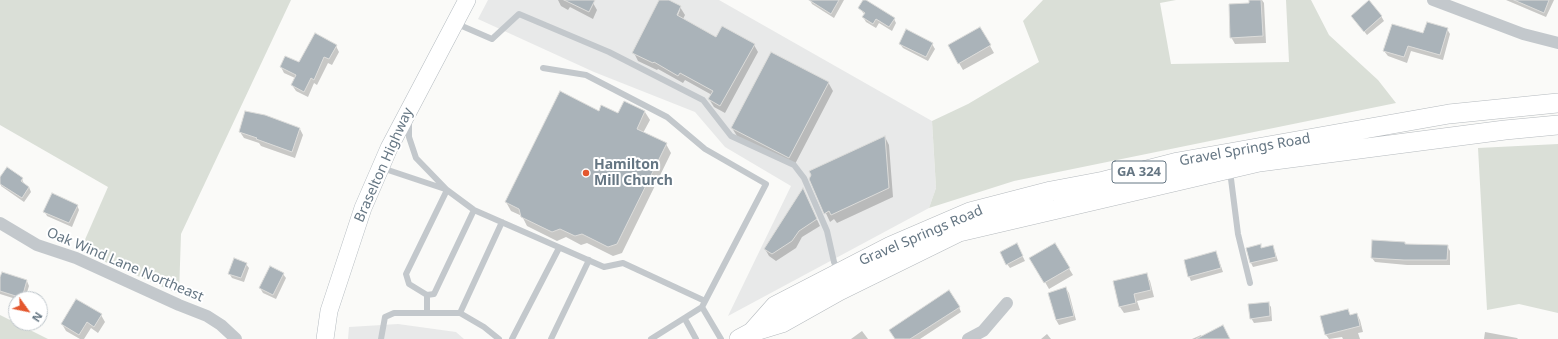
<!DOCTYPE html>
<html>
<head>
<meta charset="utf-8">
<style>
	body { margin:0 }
	#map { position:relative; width:1558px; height:339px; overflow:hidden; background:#fafaf8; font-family:"Noto Sans",sans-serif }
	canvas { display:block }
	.north { position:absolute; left:8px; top:291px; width:40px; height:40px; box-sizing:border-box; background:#fff; border:1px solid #c1c8cd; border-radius:50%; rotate:123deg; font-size:11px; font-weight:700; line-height:16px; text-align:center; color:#657683 }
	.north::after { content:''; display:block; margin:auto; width:14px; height:18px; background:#e4572e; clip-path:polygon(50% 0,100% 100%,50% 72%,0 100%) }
</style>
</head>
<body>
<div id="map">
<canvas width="1558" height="339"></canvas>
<div class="north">N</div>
</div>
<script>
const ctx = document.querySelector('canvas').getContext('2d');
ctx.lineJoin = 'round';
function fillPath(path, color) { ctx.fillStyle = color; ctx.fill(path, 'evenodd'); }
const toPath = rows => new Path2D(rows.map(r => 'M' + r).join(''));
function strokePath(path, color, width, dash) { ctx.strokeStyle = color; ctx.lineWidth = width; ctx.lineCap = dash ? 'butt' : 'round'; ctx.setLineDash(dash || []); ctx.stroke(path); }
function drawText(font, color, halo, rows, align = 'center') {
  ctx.font = font + ' "Noto Sans",sans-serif'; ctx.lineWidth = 4; ctx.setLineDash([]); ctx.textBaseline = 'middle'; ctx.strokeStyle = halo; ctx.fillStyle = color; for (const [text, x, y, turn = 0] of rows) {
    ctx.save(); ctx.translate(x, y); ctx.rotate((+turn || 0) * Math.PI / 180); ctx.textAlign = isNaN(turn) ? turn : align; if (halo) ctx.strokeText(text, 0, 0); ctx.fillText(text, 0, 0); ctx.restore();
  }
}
const built = toPath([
	[488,0,719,0,932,121,936,188,929,208,728,316,791,186,725,147,695,112,594,72,478,19],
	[398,324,456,332,464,339,348,339,349,327]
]);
const green = toPath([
	[0,0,291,0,181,234,179,294,80,251,108,187,0,125],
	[1043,0,1176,0,1160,3,1171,64,1289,62,1286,0,1311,0,1329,35,1378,80,1396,103,1014,181,929,208,936,188,932,121,968,104,1039,62,1023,21],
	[1558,144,1558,313,1519,304,1487,310,1478,148],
	[0,315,48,339,0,339]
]);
const shadow = toPath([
	[558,0,587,0,593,3,597,10,593,19,570,7,568,10,561,6],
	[660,0,667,0,680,7,685,15,683,19,716,38,754,45,758,52,725,113,714,107,709,99,712,95,685,80,683,83,658,69,657,70,638,61,634,53],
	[678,10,680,10,676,20],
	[810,0,844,0,834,18,812,4],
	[1250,0,1262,0,1264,3,1266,43,1235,44,1231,37,1250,4],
	[1506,0,1554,0,1546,17],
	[859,8,894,19,896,23,892,31,879,23,876,28,866,22,863,17,865,15],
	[1352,16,1381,16,1384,21,1367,35],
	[980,28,994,53,963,70,949,46],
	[1447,29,1450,34,1443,60,1411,51,1407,63,1388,56,1384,51,1424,35],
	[900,44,932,44,935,49,928,61,903,48],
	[336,46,339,52,332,65,328,63,317,85,314,83,308,97,296,91,292,85,295,78,284,73,281,67,299,63],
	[828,82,833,91,794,166,737,136,732,128],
	[599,112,618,115,645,112,650,120,643,133,666,144,671,153,622,253,613,256,587,243,581,245,566,237,557,241,527,226,522,216,511,211,506,202],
	[264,116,300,129,303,135,295,158,261,146,259,143,244,138,240,132],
	[885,137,889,145,893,197,837,223,834,219,830,222,810,179],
	[0,179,22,179,24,184,29,187,31,192,24,202,1,186],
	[803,190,820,226,802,237,796,248,776,261,769,256,765,249],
	[77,205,79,210,72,227,47,216,45,212],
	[1405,243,1406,245,1447,246,1450,251,1450,265,1407,265,1375,262,1372,258],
	[1054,244,1073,275,1049,289,1031,258],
	[1260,246,1262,249,1273,246,1278,261,1253,267,1251,263],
	[1019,249,1025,261,1010,268,1007,264],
	[1216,252,1223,272,1191,281,1189,276],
	[246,264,249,268,244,282,232,278,229,273],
	[2,273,27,281,29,286,25,299,16,299,0,294,0,280],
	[283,274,286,278,276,299,263,293,260,288],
	[1146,274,1150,281,1154,297,1137,301,1140,310,1124,313,1120,307],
	[1066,289,1069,293,1076,320,1059,325,1056,320,1049,293],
	[1268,303,1271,307,1272,321,1254,323,1251,318],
	[959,307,961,312,920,339,896,339],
	[1347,310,1351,316,1357,314,1360,320,1363,332,1358,333,1360,339,1343,339,1342,337,1329,339,1326,335],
	[101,315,105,322,98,333,91,328,84,339,80,339,66,331,62,324],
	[862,331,868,339,851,339],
	[1485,332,1517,338,1518,339,1484,339],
	[1047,334,1051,339,1041,339],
	[1201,335,1202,337,1229,339,1192,339]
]);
const building = toPath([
	[564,0,595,0,589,12,564,0],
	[659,0,669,0,681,6,677,15,716,37,722,26,755,44,720,106,708,99,713,91,680,73,678,76,654,62,653,63,632,53,659,0],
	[809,0,839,0,831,14,809,0],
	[863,0,866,0,895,18,889,27,876,19,873,24,862,17,865,13,858,8,863,0],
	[1249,0,1261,0,1263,36,1230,38,1229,4,1249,3,1249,0],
	[1369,0,1382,16,1364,32,1351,16,1369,0],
	[1514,0,1549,0,1544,13,1514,0],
	[1427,22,1448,28,1440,55,1408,46,1404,57,1383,51,1392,24,1423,33,1427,22],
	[980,27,991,45,958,64,948,45,980,27],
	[906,29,933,43,926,57,899,44,906,29],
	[315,33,337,45,329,59,324,57,314,80,311,78,304,92,291,85,296,75,280,67,285,56,299,62,315,33],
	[771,52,829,82,789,158,731,128,771,52],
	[560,91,599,111,601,105,618,113,624,101,645,111,637,129,667,143,617,244,608,247,582,234,575,236,560,229,552,232,521,217,519,209,505,202,560,91],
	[245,111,265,115,300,128,292,152,256,139,257,138,239,132,245,111],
	[885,136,889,188,831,215,829,211,824,214,809,179,811,175,809,171,885,136],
	[7,167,23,178,21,181,29,187,22,198,0,184,0,177,7,167],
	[803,188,817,219,799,231,792,241,772,254,764,249,803,188],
	[52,193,78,205,69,223,43,212,52,193],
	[1372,240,1405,242,1405,244,1448,245,1447,260,1404,260,1371,258,1372,240],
	[1017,243,1023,256,1006,265,1000,252,1017,243],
	[1055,243,1070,268,1044,283,1029,258,1055,243],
	[1261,244,1261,248,1273,245,1276,257,1250,263,1246,248,1261,244],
	[1216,251,1221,268,1188,277,1184,260,1216,251],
	[234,258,247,263,241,278,228,274,234,258],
	[270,266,284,273,273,295,259,288,270,266],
	[2,272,27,280,22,298,0,291,0,277,2,272],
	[1147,273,1151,290,1134,294,1136,303,1119,307,1113,281,1147,273],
	[1066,287,1074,316,1056,320,1048,293,1066,287],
	[949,290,960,307,910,339,895,339,889,330,949,290],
	[76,299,102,314,94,327,87,322,79,335,61,324,76,299],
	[1269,302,1270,316,1250,319,1248,304,1269,302],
	[1348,309,1350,315,1357,313,1360,326,1325,335,1320,316,1348,309],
	[1223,325,1230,339,1196,339,1223,325]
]);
const lane = toPath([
	[455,23,492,39,519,14,609,52,703,100,731,136,794,165,804,178,827,231,834,262,838,271],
	[543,68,586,75,667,117,705,149,766,184,702,307,651,339],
	[409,122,409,137,416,158,447,190,474,210,604,267,623,263,705,301],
	[382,168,445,189],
	[1230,171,1238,234,1250,283],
	[447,190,406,274,409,284,427,295,434,294,474,210],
	[702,307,721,339],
	[427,313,427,295],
	[460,313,502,222],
	[685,319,696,339],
	[381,339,385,317,394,313,460,313,484,327,499,339],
	[512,339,559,248],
	[551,339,589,260]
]);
const street = toPath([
	[1433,0,1523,34,1558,43],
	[0,223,37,245,76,258,179,305,207,316,221,325,236,339],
	[968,339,983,331,1007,303]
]);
const secondary = toPath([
	[325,339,329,311,363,208,389,148,467,0]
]);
const primary = toPath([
	[752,332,775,306,891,246,970,212,1051,191,1104,181,1178,162,1449,114,1558,103],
	[739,339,752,332,782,323,839,291,959,232,1259,162,1505,130,1558,125]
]);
const markers = [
	[586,173,4,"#e4572e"]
];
const shields = [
	[1139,172,54]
];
const shieldNames = [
	["GA 324",1139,172]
];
const streetNames = [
	["Gravel Springs Road",1245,150,-10],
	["Braselton Highway",384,165,-66],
	["Gravel Springs Road",921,236,-23],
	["Oak Wind Lane Northeast",125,265,23]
];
const poiNames = [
	["Hamilton",594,165],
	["Mill Church",594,181]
];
fillPath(built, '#e8e9e9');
fillPath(green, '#dadfd7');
fillPath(shadow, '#0003');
fillPath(building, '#aab3b9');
strokePath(building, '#dcdcda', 1);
strokePath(secondary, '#b3babf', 18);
strokePath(primary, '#b5babe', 20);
strokePath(lane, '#c3c8cc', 6);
strokePath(street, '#c3c8cc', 12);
strokePath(secondary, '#fff', 17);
strokePath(primary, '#fff', 19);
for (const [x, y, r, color] of markers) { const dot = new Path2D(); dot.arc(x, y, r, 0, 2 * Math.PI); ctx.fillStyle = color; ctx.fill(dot); strokePath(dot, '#fff', 1.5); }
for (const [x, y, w] of shields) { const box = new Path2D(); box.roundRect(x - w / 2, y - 11, w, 22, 3); ctx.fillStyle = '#fff'; ctx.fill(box); strokePath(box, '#657683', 1); }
drawText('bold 13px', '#657683', null, shieldNames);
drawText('14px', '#657683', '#fff', streetNames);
drawText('bold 14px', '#657683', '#fff', poiNames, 'left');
</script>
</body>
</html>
